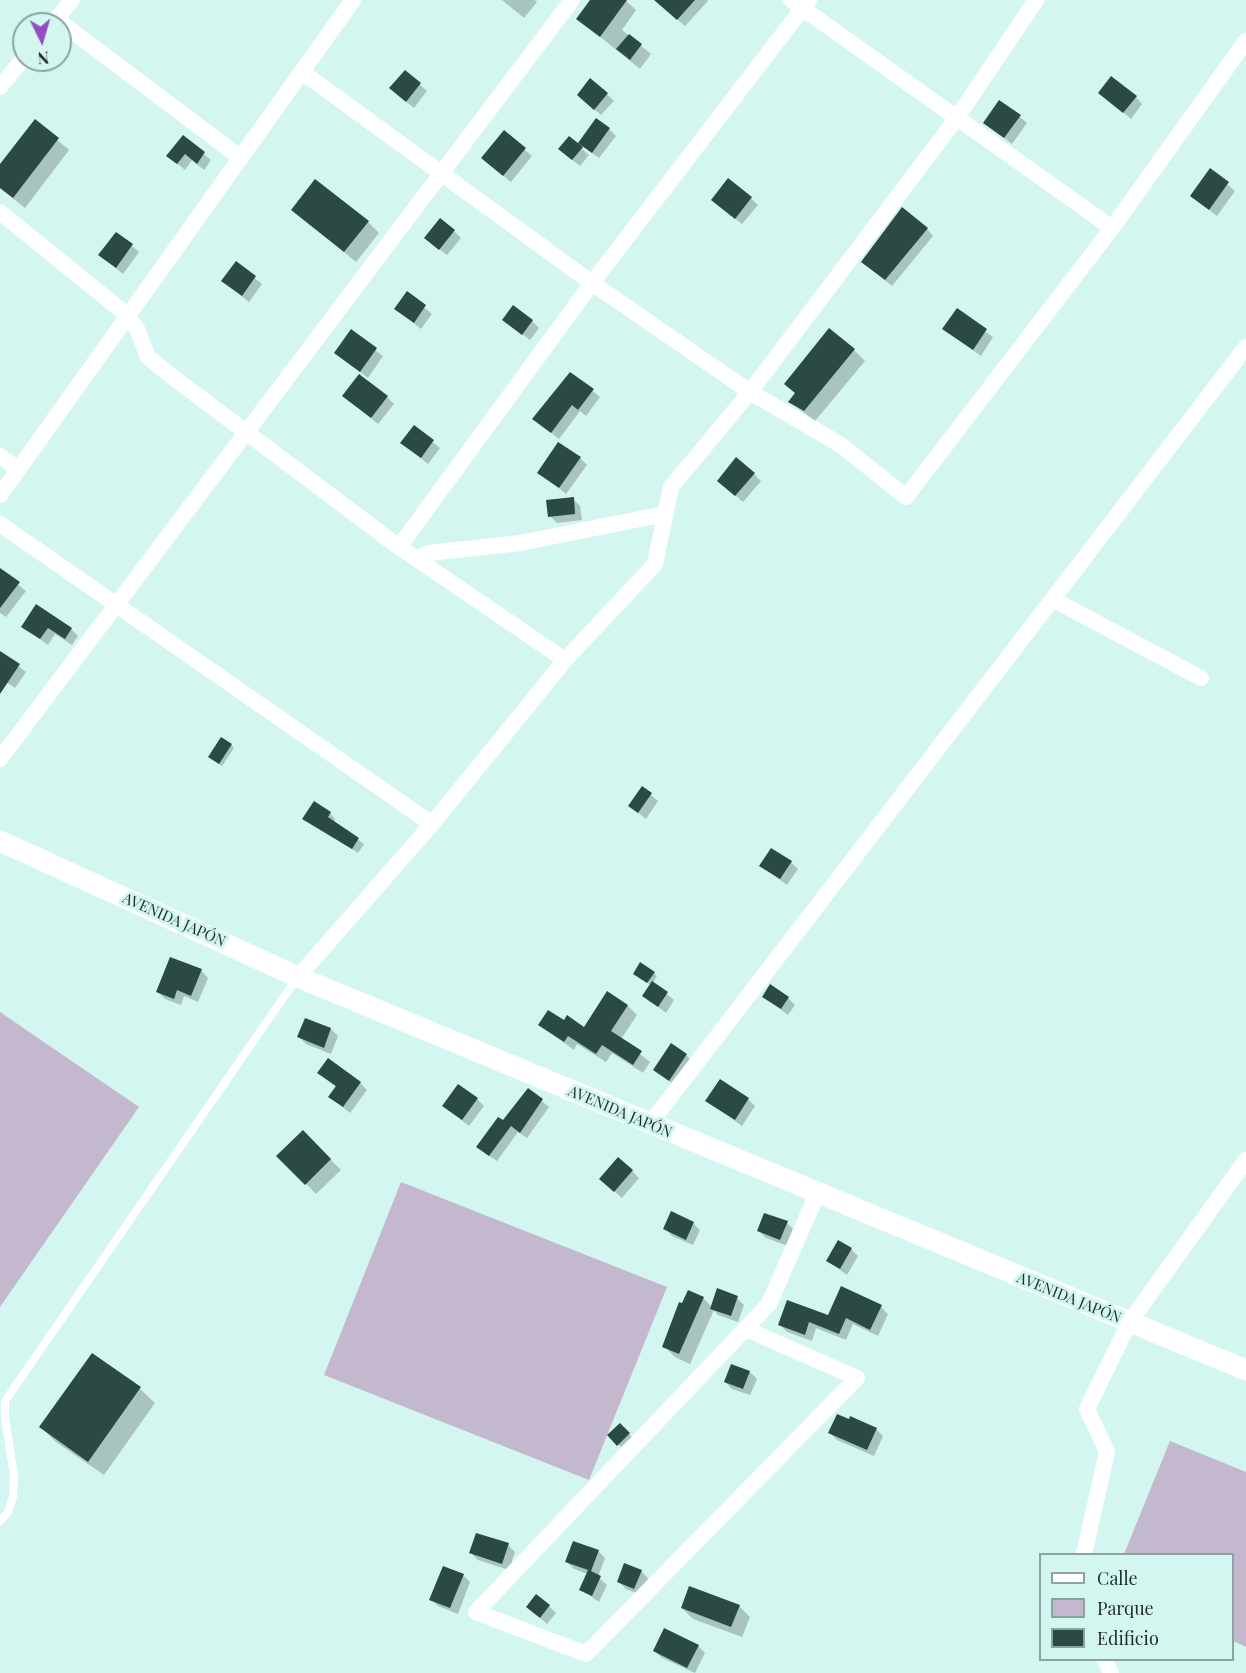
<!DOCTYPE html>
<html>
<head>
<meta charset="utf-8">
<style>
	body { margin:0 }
	#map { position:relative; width:1246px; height:1673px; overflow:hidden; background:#d4f6f1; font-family:"Playfair Display",serif }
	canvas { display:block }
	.legend { position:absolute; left:1039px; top:1553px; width:195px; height:108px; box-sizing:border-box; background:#d4f6f1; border:2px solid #8ba4a1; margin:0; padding:8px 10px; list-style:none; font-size:18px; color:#1d2a29 }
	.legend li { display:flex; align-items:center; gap:12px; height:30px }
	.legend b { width:30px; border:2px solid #8ba4a1 }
	.north { position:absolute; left:12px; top:12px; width:60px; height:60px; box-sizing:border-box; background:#d4f6f1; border:2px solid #8ba4a1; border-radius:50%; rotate:175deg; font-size:16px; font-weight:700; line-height:24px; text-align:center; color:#1d2a29 }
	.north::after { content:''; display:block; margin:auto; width:21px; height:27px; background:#924ec2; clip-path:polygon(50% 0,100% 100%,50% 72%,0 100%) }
</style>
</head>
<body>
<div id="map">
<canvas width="1246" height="1673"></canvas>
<ul class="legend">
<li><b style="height:8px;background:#fff"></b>Calle</li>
<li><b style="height:16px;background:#c4b8cf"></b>Parque</li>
<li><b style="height:16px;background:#2b4945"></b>Edificio</li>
</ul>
<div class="north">N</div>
</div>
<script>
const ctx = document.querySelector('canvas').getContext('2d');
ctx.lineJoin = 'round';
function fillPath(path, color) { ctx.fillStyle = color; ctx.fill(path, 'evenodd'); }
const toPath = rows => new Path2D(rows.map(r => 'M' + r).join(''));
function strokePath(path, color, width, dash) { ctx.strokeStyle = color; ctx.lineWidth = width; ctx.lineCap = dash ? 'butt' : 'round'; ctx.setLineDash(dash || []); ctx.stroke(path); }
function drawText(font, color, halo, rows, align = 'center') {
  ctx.font = font + ' "Playfair Display",serif'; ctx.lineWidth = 6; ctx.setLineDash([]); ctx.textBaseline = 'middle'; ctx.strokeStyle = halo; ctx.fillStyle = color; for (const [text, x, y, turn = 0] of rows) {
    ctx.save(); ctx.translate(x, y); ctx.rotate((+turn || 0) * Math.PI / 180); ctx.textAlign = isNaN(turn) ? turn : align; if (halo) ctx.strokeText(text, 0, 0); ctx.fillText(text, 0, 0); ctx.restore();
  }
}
const green = toPath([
	[0,1012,139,1107,0,1307],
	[401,1182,667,1287,589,1480,324,1375],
	[1170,1441,1246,1472,1246,1647,1233,1641,1232,1554,1124,1554]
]);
const shadow = toPath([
	[502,0,535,0,537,2,524,18],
	[592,0,625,0,636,10,622,30,651,54,640,69,578,19],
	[661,0,707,0,708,1,685,26,666,9],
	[405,72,427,91,414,108,398,95],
	[1100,93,1136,97,1142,104,1131,119],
	[607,94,614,101,601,115,585,102],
	[1020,117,1027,123,1012,144,985,123],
	[35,121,69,150,25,208,0,188,0,166],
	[609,129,616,136,599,158,585,148],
	[504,132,532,156,511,182,490,165],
	[183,137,211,160,204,170,192,160,185,170,175,162],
	[569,138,589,155,580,166,567,156],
	[1210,170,1235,191,1217,216,1192,196],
	[751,198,758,205,742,224,720,207],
	[293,210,368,222,379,233,356,262],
	[927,229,933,236,892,286,863,262],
	[454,231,461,238,447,255,433,244],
	[132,246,139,252,123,274,100,255],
	[236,263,262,284,249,302,223,281],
	[407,293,432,314,421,329,396,309],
	[957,311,993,337,981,356,944,329],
	[504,320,532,321,539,328,530,340],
	[351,332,383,356,368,378,336,353],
	[854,350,865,361,815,421,790,402],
	[571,374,600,397,586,416,580,411,559,439,534,419],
	[344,396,387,397,394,404,378,424],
	[414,427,440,448,428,464,402,443],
	[580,458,587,465,566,494,539,472],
	[754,474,761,481,743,502,726,487],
	[573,499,580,506,582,520,557,523,550,516],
	[0,570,26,591,6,617,0,613],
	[23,627,71,629,78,636,72,645,55,634,48,645],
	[0,652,26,672,15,688,0,678],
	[231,745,234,748,222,766,210,757],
	[642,788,658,801,646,819,630,806],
	[330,813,335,819,333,822,364,844,358,853,304,819],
	[791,862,798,869,787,885,761,866],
	[201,970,208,978,198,1002,184,996,181,1005,165,999,158,992],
	[654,973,657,976,653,983,674,1000,666,1013,644,996,651,985,638,977],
	[764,997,788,998,795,1005,788,1015],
	[628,1006,637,1015,621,1039,650,1062,643,1073,612,1053,606,1062,577,1044,574,1050,540,1025,564,1022,585,1029],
	[306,1020,331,1029,338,1036,331,1054,306,1044,299,1037],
	[686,1055,693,1062,677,1087,655,1070],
	[319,1073,360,1083,367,1090,350,1113,330,1097,337,1088],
	[528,1090,549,1107,527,1138,518,1132,497,1161,485,1153,503,1123],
	[477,1099,484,1106,469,1126,444,1106],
	[748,1099,755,1106,742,1126,707,1101],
	[303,1132,341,1170,316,1194,279,1156],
	[632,1171,639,1178,622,1198,608,1186],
	[693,1223,700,1230,693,1245,672,1236,665,1229],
	[787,1223,794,1230,788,1246,766,1238,759,1231],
	[851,1249,858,1256,847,1275,828,1261],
	[703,1298,712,1307,737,1298,744,1305,738,1322,718,1315,714,1310,690,1364,675,1357,664,1346,680,1304],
	[881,1307,888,1314,878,1336,853,1324,846,1340,816,1328,812,1341,787,1332,780,1325],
	[92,1355,140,1389,155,1403,104,1475,56,1442,41,1427],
	[732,1366,750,1372,757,1379,750,1395,732,1389,725,1382],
	[620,1425,632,1437,621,1447,609,1435],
	[876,1429,883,1436,874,1456,837,1440,830,1433],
	[508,1545,515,1552,509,1570,478,1560,471,1553],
	[598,1551,605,1558,598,1577,607,1585,599,1602,580,1589,588,1574,574,1569,567,1562],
	[641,1571,648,1578,641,1595,626,1589,619,1582],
	[463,1575,470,1582,458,1614,438,1606,431,1599],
	[549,1606,556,1613,547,1624,528,1607],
	[739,1606,750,1617,742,1637,693,1619,682,1608],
	[698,1646,705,1653,695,1673,662,1658,655,1651]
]);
const building = toPath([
	[590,0,627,0,600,37,576,19],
	[654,0,695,0,677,20],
	[629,34,642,44,630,60,616,49],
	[405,70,421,83,406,102,389,88],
	[1111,76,1137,96,1123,113,1098,93],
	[590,78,608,93,594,110,577,95],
	[999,100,1021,115,1004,138,983,123],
	[596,118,610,128,592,153,578,143],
	[35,119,59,138,13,198,0,188,0,164],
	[504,130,526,148,503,176,481,158],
	[183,135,205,152,197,164,185,154,177,164,166,156],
	[569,136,583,147,572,160,558,149],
	[1210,168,1229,182,1209,210,1190,196],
	[728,178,752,197,735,219,711,200],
	[315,179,369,221,344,252,291,210],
	[902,207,928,228,885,280,861,262],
	[440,218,455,230,439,250,424,238],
	[116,232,133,244,116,268,98,255],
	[236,261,256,276,242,296,221,281],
	[407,291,426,305,414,323,394,309],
	[513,305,533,320,522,335,502,320],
	[957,308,987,329,973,350,942,329],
	[829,328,855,349,804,411,788,402,795,393,784,384],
	[351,329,377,348,360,372,334,353],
	[570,372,594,389,578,410,572,405,551,433,532,419],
	[359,374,388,396,371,418,342,396],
	[414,425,434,440,421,458,400,443],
	[558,442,581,457,559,488,537,473],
	[736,457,755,473,735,496,717,481],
	[574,497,575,514,548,517,546,500],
	[0,568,20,582,0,608],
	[36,604,72,628,65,639,48,628,40,639,21,627],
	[0,651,20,664,0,694],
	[221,737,232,744,219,764,208,757],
	[642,786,652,793,638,813,628,806],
	[314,801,331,812,328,817,359,838,352,849,302,819],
	[771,848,792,861,780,879,759,866],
	[170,957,202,969,191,996,177,990,174,999,156,992],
	[640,962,655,972,647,983,633,974],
	[652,981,668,992,658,1007,642,996],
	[770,984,789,997,781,1009,762,997],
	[607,991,628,1005,611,1031,642,1051,633,1065,602,1045,596,1054,568,1036,564,1042,538,1025,548,1010,564,1020,567,1015,584,1027],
	[305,1018,331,1028,324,1048,297,1037],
	[671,1043,687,1054,669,1081,653,1070],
	[328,1058,361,1082,343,1107,328,1097,336,1086,317,1073],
	[720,1079,749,1098,735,1120,705,1101],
	[458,1084,478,1098,462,1120,442,1106],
	[528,1088,543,1099,520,1133,511,1126,489,1156,476,1147,498,1117,503,1120],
	[303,1130,331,1159,305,1185,276,1156],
	[618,1157,633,1170,614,1192,599,1179],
	[671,1211,694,1222,686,1240,663,1229],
	[764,1213,788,1221,780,1240,757,1231],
	[838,1240,852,1248,840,1269,826,1261],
	[841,1286,882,1305,870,1330,846,1318,839,1334,809,1322,805,1335,778,1325,787,1300,828,1315],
	[717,1288,738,1296,731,1316,710,1309],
	[688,1290,704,1297,679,1354,662,1347,679,1302,682,1303],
	[92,1353,141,1387,88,1462,39,1427],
	[731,1364,750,1371,743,1389,724,1382],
	[837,1414,849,1419,850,1416,877,1428,867,1450,828,1433],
	[620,1423,630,1433,617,1446,607,1435],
	[476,1533,509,1543,502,1564,469,1553],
	[573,1541,599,1550,591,1571,589,1570,601,1576,592,1596,579,1590,588,1570,565,1562],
	[624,1563,642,1570,634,1589,617,1582],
	[443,1566,464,1574,450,1608,429,1600],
	[689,1586,740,1605,731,1627,681,1608],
	[536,1594,550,1605,540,1618,526,1607],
	[664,1628,699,1645,687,1668,653,1651]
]);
const service = toPath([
	[0,1521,8,1512,13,1496,14,1476,5,1418,5,1401,297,978]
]);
const minor = toPath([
	[791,0,1112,228],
	[56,19,241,158],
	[52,24,72,0],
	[302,72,592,283,750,392,841,445,906,497,1112,228,1246,41],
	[0,87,24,58],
	[0,212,128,316,137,329,148,357,166,372,399,547,565,660],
	[0,456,18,469],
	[0,495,353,0],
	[0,524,432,824],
	[399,547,592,283,809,0],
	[417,559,429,553,520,543,665,514],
	[1054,600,1201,678],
	[0,759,572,0],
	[298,977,432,824,565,660,655,564,671,487,750,392,956,119,1036,0],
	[649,1125,1246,347],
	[746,1329,857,1378,586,1654,476,1612,769,1304,817,1194],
	[1084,1554,1107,1452,1087,1409,1129,1323,1246,1160],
	[1105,1660,1111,1673]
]);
const tertiary = toPath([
	[0,841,298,977,1246,1370]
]);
const streetNames = [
	["AVENIDA JAPÓN",174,920,24],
	["AVENIDA JAPÓN",620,1112,23],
	["AVENIDA JAPÓN",1069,1298,22]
];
fillPath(green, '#c4b8cf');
fillPath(shadow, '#0003');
fillPath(building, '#2b4945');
strokePath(service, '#fff', 8);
strokePath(minor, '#fff', 16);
strokePath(tertiary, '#fff', 21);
drawText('15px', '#1d2a29', '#d4f6f1', streetNames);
</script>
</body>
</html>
